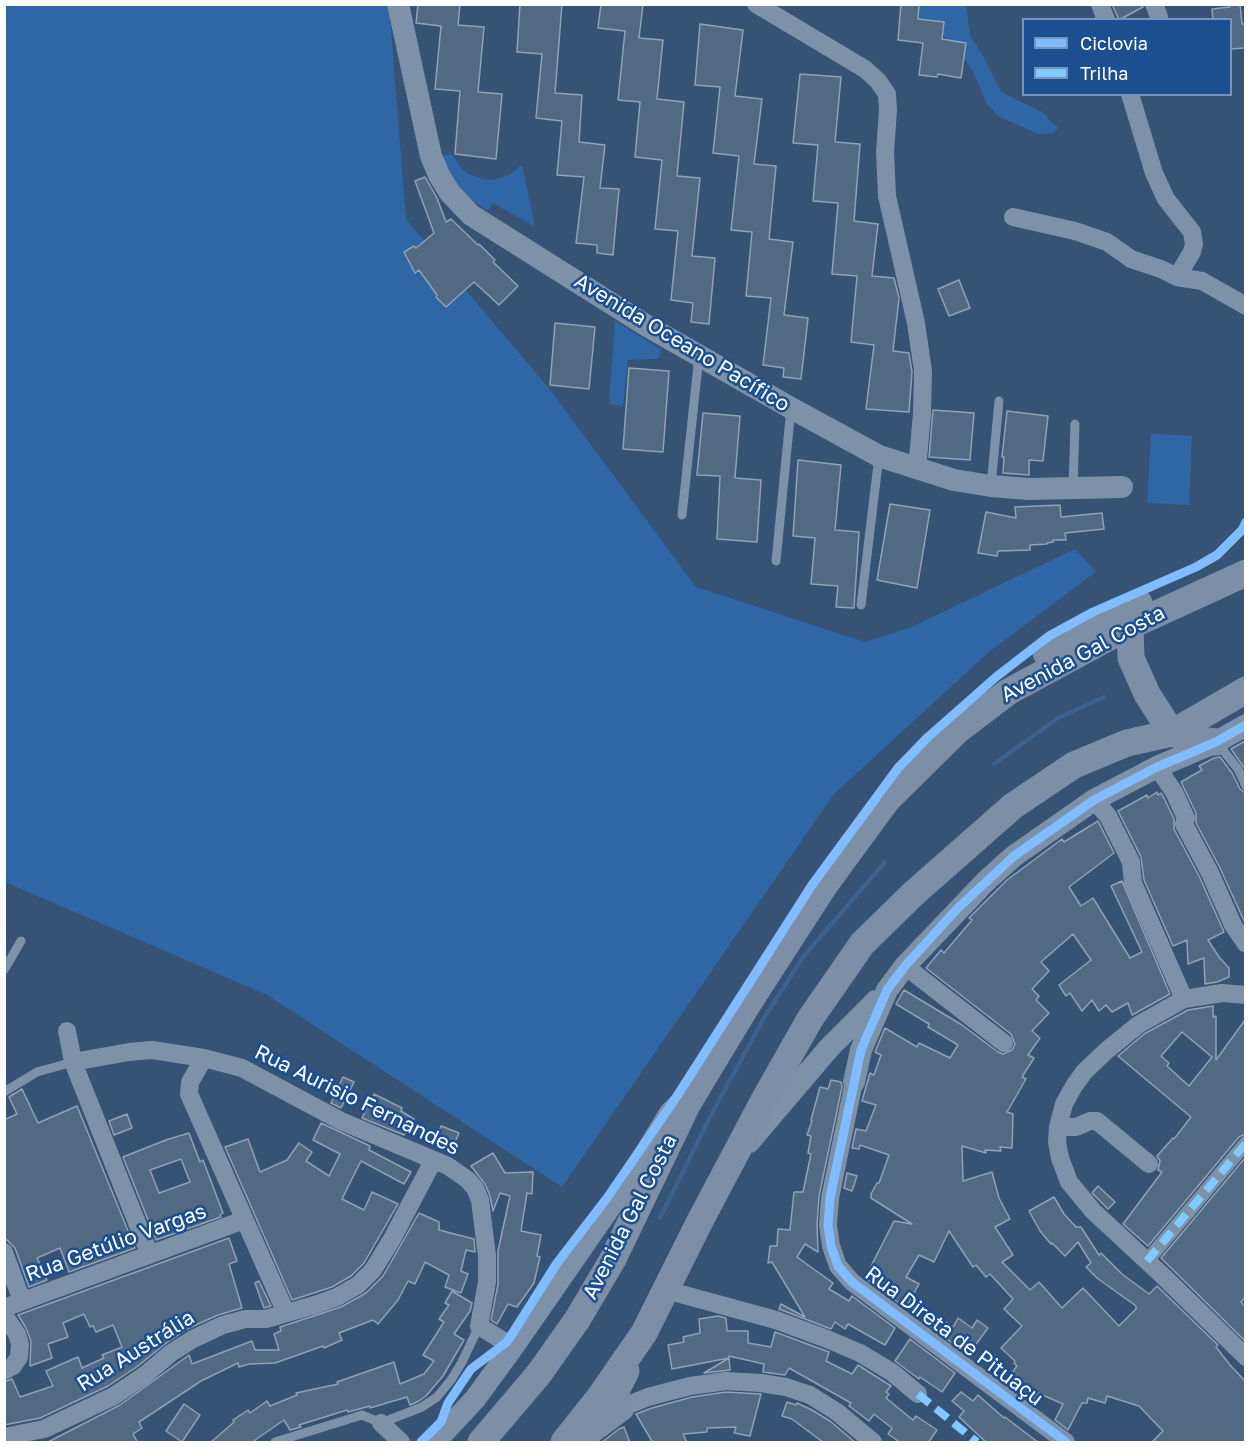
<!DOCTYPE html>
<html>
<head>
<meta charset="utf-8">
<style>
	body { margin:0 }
	#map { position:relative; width:1250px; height:1447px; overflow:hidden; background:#365274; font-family:"Golos Text",sans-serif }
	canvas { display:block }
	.frame { position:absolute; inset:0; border:6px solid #fff; pointer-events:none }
	.legend { position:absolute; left:1022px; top:18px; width:210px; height:78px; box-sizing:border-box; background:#1b4f8f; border:2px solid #7695bc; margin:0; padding:8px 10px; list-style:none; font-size:18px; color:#fff }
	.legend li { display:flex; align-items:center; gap:12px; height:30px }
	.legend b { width:30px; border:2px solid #7695bc }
</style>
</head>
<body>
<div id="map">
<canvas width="1250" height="1447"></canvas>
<div class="frame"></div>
<ul class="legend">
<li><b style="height:8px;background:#80bcff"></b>Ciclovia</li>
<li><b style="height:8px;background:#80caff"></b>Trilha</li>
</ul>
</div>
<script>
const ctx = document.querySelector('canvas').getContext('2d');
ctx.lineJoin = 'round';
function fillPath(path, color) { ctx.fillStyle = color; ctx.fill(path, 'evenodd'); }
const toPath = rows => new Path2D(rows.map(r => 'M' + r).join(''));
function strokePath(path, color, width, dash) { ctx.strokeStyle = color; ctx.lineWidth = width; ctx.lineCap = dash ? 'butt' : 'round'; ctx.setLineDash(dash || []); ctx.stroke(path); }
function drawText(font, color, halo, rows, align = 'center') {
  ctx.font = font + ' "Golos Text",sans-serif'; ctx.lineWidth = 5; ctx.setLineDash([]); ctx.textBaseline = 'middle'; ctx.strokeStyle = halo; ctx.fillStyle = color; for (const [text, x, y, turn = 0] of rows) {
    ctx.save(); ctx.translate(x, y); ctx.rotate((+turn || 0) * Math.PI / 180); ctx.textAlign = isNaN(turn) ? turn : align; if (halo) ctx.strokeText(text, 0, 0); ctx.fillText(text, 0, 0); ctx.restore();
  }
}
const green = toPath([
	[203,4,203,6,389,5,406,219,551,391,696,587,865,642,909,628,1075,549,1096,572,989,652,834,794,562,1187,267,995,5,882,5,5],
	[900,5,966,5,970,36,980,50,1001,92,1044,113,1049,120,1058,127,1054,133,1038,134,998,116,987,104,973,72,954,43,918,20],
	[452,154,461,168,468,174,484,179,493,180,509,175,522,165,535,227,493,203,488,211,463,194,440,156],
	[615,321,662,350,658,359,628,360,623,406,609,404],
	[1151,434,1192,436,1189,505,1147,503]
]);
const stream = toPath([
	[994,764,1058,718,1104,697],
	[660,1218,711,1115,764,1018,803,957,885,862]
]);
const building = toPath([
	[418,4,460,4,458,25,484,27,478,92,502,94,496,159,455,154,460,91,435,89,441,26,416,23,418,4],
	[520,4,562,4,555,93,582,95,579,142,605,145,600,188,619,189,613,255,597,253,597,245,576,243,584,177,557,175,562,121,536,118,542,54,517,52,520,4],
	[601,4,643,4,639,38,663,40,657,99,684,102,677,176,700,178,692,256,715,258,709,324,691,322,693,303,671,300,678,231,655,229,662,160,635,157,640,102,618,100,625,31,598,28,601,4],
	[901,4,919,4,918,19,944,22,942,39,966,43,961,78,938,74,937,77,919,75,923,43,898,40,901,4],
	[1112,4,1143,4,1143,7,1119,20,1112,4],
	[1230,4,1240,4,1242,24,1245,24,1245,48,1230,49,1230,20,1213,20,1212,9,1230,7,1230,4],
	[700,24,743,30,735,96,762,99,754,164,776,166,769,239,793,242,784,315,808,318,801,379,783,377,784,368,763,365,771,298,746,296,752,232,731,230,739,156,713,153,720,87,695,85,700,24],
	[800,74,841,77,835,142,860,144,854,221,878,224,872,276,894,278,899,298,893,351,909,353,912,372,909,412,866,409,874,345,851,342,857,276,832,274,838,203,813,201,818,145,793,143,800,74],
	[425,177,437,198,446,222,451,219,478,245,479,244,495,260,493,262,518,286,499,305,474,282,446,307,436,297,437,295,419,270,415,273,404,252,414,246,416,248,434,233,415,181,425,177],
	[959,280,970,308,949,316,938,289,959,280],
	[555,323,595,327,589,389,550,385,555,323],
	[629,368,669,371,663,452,623,449,629,368],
	[933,410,974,413,970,460,929,457,933,410],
	[1007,411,1048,416,1043,461,1029,460,1029,475,1003,473,1004,457,1002,457,1007,411],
	[703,413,740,416,735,478,761,480,757,542,717,539,720,476,697,475,703,413],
	[798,460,841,465,835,530,859,532,854,608,836,607,838,586,811,584,815,538,793,536,798,460],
	[890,504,930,510,917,588,877,580,890,504],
	[1060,505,1061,517,1102,513,1104,529,1065,533,1066,540,1053,540,1053,542,1047,543,1047,544,1030,545,1030,550,998,551,997,556,978,553,986,512,1016,518,1015,507,1060,505],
	[1245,741,1245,769,1231,749,1245,741],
	[1220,757,1232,773,1240,789,1245,793,1245,923,1220,868,1196,823,1196,813,1181,782,1202,770,1199,766,1214,758,1220,757],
	[1157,792,1158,795,1161,793,1164,798,1174,819,1174,829,1200,878,1224,932,1208,940,1219,957,1229,968,1229,977,1217,982,1205,984,1204,958,1188,964,1187,940,1173,946,1144,880,1141,857,1118,811,1147,795,1148,798,1157,792],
	[1098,821,1114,853,1069,887,1081,906,1093,898,1130,958,1142,952,1111,886,1122,881,1170,994,1132,1015,1128,1003,1112,1012,1106,1005,1099,1011,1092,1000,1082,1011,1070,993,1066,996,1059,985,1091,960,1073,934,1041,962,1049,971,1032,989,1039,996,1036,1000,1049,1013,1032,1031,1040,1038,1028,1055,1034,1058,1022,1077,1026,1079,1007,1112,1013,1114,1012,1148,1000,1147,1001,1151,985,1150,986,1153,962,1146,963,1181,992,1172,999,1198,1010,1219,995,1227,1013,1255,1002,1262,1030,1290,1039,1282,1062,1308,1083,1288,1119,1326,1136,1309,1136,1306,1097,1278,1086,1267,1091,1263,1078,1242,1065,1256,1052,1243,1051,1244,1040,1231,1029,1211,1054,1197,1064,1214,1076,1227,1081,1227,1099,1255,1101,1253,1122,1274,1149,1294,1157,1286,1218,1345,1216,1347,1230,1365,1245,1381,1245,1443,1151,1443,1163,1431,1139,1406,1107,1396,1105,1403,1088,1398,1087,1403,1082,1403,1068,1430,1055,1420,1063,1404,1038,1393,1032,1402,1005,1382,1017,1366,1014,1363,1015,1361,1001,1348,1022,1326,1004,1309,1013,1299,990,1274,986,1277,976,1265,973,1267,949,1231,934,1262,919,1255,906,1277,919,1284,906,1308,865,1278,894,1221,912,1224,871,1198,871,1194,877,1183,879,1183,889,1155,860,1145,859,1149,852,1148,856,1129,866,1131,876,1105,862,1101,870,1073,874,1075,881,1055,875,1052,885,1028,917,1047,919,1043,950,1058,958,1045,928,1027,929,1024,896,1004,904,990,962,1025,998,1052,1003,1054,1012,1050,1015,1044,1011,1034,926,968,941,950,944,953,972,920,969,918,1007,880,1062,839,1064,842,1098,821],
	[1213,1006,1213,1017,1216,1016,1216,1060,1245,1020,1245,1134,1239,1137,1148,1246,1123,1224,1162,1172,1158,1170,1160,1161,1157,1156,1173,1138,1174,1139,1191,1117,1118,1056,1144,1034,1188,1010,1213,1006],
	[1182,1032,1212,1057,1189,1086,1167,1066,1169,1063,1161,1056,1182,1032],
	[343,1077,354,1082,341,1108,331,1103,343,1077],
	[831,1080,841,1082,842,1087,819,1196,817,1224,818,1252,805,1244,797,1257,833,1283,829,1289,849,1301,852,1296,895,1328,885,1345,848,1324,845,1329,835,1322,831,1329,779,1309,781,1304,805,1317,772,1262,768,1263,770,1246,777,1246,778,1229,790,1230,794,1192,803,1192,811,1154,808,1153,811,1136,807,1135,812,1121,811,1120,820,1087,828,1089,831,1080],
	[22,1089,38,1123,77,1106,135,1248,69,1272,60,1248,37,1258,47,1280,29,1287,15,1248,4,1237,4,1120,17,1114,9,1097,22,1089],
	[374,1094,402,1108,401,1111,414,1119,404,1135,362,1118,374,1094],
	[127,1114,132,1128,114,1135,109,1121,127,1114],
	[321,1123,370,1146,369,1150,411,1172,404,1184,361,1161,342,1199,364,1210,372,1192,398,1204,364,1263,351,1276,332,1287,292,1300,225,1147,248,1139,260,1172,287,1160,299,1143,312,1152,306,1161,329,1176,340,1154,313,1140,321,1123],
	[441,1126,459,1133,451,1151,434,1144,441,1126],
	[189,1133,200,1162,203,1160,223,1213,220,1215,221,1217,156,1240,123,1157,166,1140,189,1133],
	[181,1159,190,1182,159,1193,150,1170,181,1159],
	[493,1153,505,1173,533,1172,532,1194,527,1193,521,1231,541,1235,537,1256,540,1257,534,1283,517,1307,508,1304,497,1324,491,1320,498,1284,498,1251,510,1196,500,1193,493,1211,490,1196,485,1184,471,1166,493,1153],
	[1245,1158,1245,1297,1241,1302,1245,1306,1245,1341,1161,1258,1245,1158],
	[847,1173,857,1176,852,1191,844,1188,847,1173],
	[1098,1186,1115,1202,1108,1209,1092,1193,1098,1186],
	[419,1213,439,1222,439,1230,474,1239,475,1252,466,1250,461,1271,468,1274,461,1293,445,1287,449,1275,425,1262,415,1284,408,1281,398,1300,378,1324,373,1320,339,1333,342,1340,324,1348,323,1346,275,1363,249,1364,239,1367,238,1363,201,1381,139,1422,142,1428,133,1434,138,1443,46,1443,120,1405,189,1355,192,1364,252,1341,255,1350,279,1350,274,1334,281,1331,280,1327,341,1307,366,1293,383,1276,419,1213],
	[229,1238,237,1261,229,1264,242,1308,218,1315,187,1329,165,1344,138,1366,108,1386,40,1418,4,1425,4,1382,12,1379,20,1397,53,1386,46,1371,78,1357,82,1368,104,1358,102,1355,122,1347,113,1325,96,1332,93,1326,90,1327,84,1314,63,1323,68,1337,48,1344,52,1358,30,1366,31,1341,26,1328,18,1315,229,1238],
	[259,1281,271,1306,264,1308,255,1283,259,1281],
	[452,1291,472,1303,470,1311,454,1334,464,1340,443,1376,426,1396,419,1401,410,1405,407,1397,370,1408,370,1406,348,1412,347,1410,299,1425,301,1427,290,1430,284,1420,251,1443,210,1443,234,1422,233,1420,248,1410,250,1413,267,1401,270,1406,297,1395,296,1393,338,1384,337,1382,394,1362,400,1384,424,1374,434,1361,423,1355,444,1322,439,1319,449,1305,445,1303,452,1291],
	[929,1311,953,1327,958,1318,972,1328,977,1320,988,1328,968,1355,922,1320,929,1311],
	[718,1316,726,1318,727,1331,748,1331,748,1343,771,1347,775,1332,829,1352,826,1361,852,1374,858,1365,891,1386,886,1392,889,1394,886,1398,913,1420,916,1416,937,1430,928,1443,901,1443,888,1434,892,1428,874,1414,869,1421,849,1406,851,1403,789,1368,785,1375,763,1372,764,1364,729,1356,729,1358,672,1369,668,1345,684,1342,683,1337,700,1333,699,1319,718,1316],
	[910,1339,955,1373,942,1392,920,1377,919,1379,895,1361,910,1339],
	[729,1358,730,1370,704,1373,729,1358],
	[726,1392,761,1394,750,1436,734,1433,736,1427,707,1428,707,1432,683,1434,687,1443,653,1443,636,1414,652,1408,692,1397,726,1392],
	[961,1392,973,1401,978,1395,1004,1418,1005,1417,1039,1443,987,1443,959,1417,964,1411,952,1401,961,1392],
	[787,1402,796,1405,797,1403,810,1409,830,1421,856,1443,824,1443,792,1419,782,1416,787,1402],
	[184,1404,200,1415,182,1442,166,1431,184,1404],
	[624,1427,630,1443,601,1443,619,1429,624,1427]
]);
const service = toPath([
	[991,486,999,401],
	[1073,489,1075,424],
	[682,515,699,356],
	[776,561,791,408],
	[861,605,879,456],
	[1218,744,1238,769,1246,786],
	[4,970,21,941],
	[4,1092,37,1072,73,1062],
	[275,1442,362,1415,381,1423,422,1407,437,1397,451,1380,462,1362,479,1326]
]);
const pedestrian = toPath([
	[1147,1261,1246,1143]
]);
const minor = toPath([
	[756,4,865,69,878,81,887,94,888,110,885,152,887,196,916,323,923,371,922,414,917,469],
	[1100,4,1106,20],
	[1154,4,1159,17],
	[1130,94,1154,173,1166,199,1192,232,1194,244,1192,252,1177,277],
	[1013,217,1075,231,1107,242,1131,259,1161,269,1177,277,1202,281,1246,306],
	[1157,767,1174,792,1186,818,1184,824,1210,873,1233,925,1246,944],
	[1094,800,1108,816,1131,862,1133,883,1184,999],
	[905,966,1004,1043],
	[1246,995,1222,993,1184,999,1138,1025,1106,1051,1084,1072,1074,1086,1064,1104,1058,1127,1057,1142,1060,1158,1069,1182,1093,1211,1163,1276,1246,1357],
	[67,1031,73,1062,149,1253],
	[204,1058,190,1082,189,1094,286,1313],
	[73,1062,129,1052,152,1050,204,1058,242,1068,341,1121,448,1166,468,1180,475,1188,480,1200,487,1256,487,1282,479,1326,513,1347],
	[854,1082,830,1198,828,1225,831,1246,838,1266,852,1282,1066,1442],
	[1058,1127,1076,1127,1090,1121,1097,1121,1149,1164],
	[4,1252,22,1301],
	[666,1290,776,1320,827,1339,860,1353,893,1373,918,1394],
	[4,1308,244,1220],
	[4,1315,17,1334,20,1344,19,1357,13,1366,4,1371],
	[621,1408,648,1397,690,1386,726,1381,761,1383,786,1387,810,1395,837,1412,873,1442],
	[381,1423,401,1442],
	[4,1437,44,1429,114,1396,145,1375,171,1353,193,1339,223,1325,245,1319,266,1319,318,1304,337,1297,358,1285,373,1270,392,1239,433,1161]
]);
const tertiary = toPath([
	[398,4,431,156,439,175,450,193,471,215,647,326,791,408,879,456,954,480,991,486,1029,489,1122,487],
	[854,1082,861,1050,887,990,905,966,986,881,1014,856,1094,800,1157,767,1216,742,1246,725],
	[749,1142,829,1048,876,1001],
	[435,1442,475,1399,513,1347,633,1174,670,1113,678,1105]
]);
const primary = toPath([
	[1137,613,1130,626,1131,658,1147,694,1172,733,1189,739,1216,742],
	[1046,653,1063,641,1098,621,1139,603],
	[579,1439,621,1408,617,1402,616,1391,626,1371],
	[481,1442,538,1375,577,1320,613,1259,688,1103,746,1007,824,886,887,800,958,730,1008,692,1130,626,1246,573],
	[564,1442,599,1398,644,1333,700,1221,763,1102,810,1019,862,944,913,894,1013,806,1074,765,1127,743,1172,733,1246,690]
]);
const quiet = toPath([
	[1147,1261,1246,1143],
	[918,1394,977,1442]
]);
const cycleway = toPath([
	[421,1442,441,1422,448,1403,471,1369,507,1342,557,1263,607,1198,677,1096,812,885,898,768,928,737,996,677,1049,636,1093,612,1196,567,1217,555,1242,530,1246,522],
	[1066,1442,852,1282,838,1266,831,1246,828,1225,830,1198,861,1050,887,990,905,966,957,909,1014,856,1094,800,1157,767,1216,742,1246,725]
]);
const streetNames = [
	["Avenida Oceano Pacífico",682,343,31],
	["Avenida Gal Costa",1083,654,-28],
	["Rua Aurisio Fernandes",357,1100,26],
	["Avenida Gal Costa",630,1217,-63],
	["Rua Getúlio Vargas",116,1243,-20],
	["Rua Direta de Pituaçu",954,1336,37],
	["Rua Austrália",136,1351,-32]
];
fillPath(green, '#2f66a5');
strokePath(stream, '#3b618d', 4.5);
fillPath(building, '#526984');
strokePath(building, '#92a2b6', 1.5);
strokePath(service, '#7d92a8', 9);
strokePath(pedestrian, '#7d92a8', 14);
strokePath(minor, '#7d92a8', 18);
strokePath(tertiary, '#7d92a8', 22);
strokePath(primary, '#7d8ea7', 27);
strokePath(quiet, '#80caff', 8, [15, 8]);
strokePath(cycleway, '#80bcff', 9);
drawText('21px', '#fff', '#1b4f8f', streetNames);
</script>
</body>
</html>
